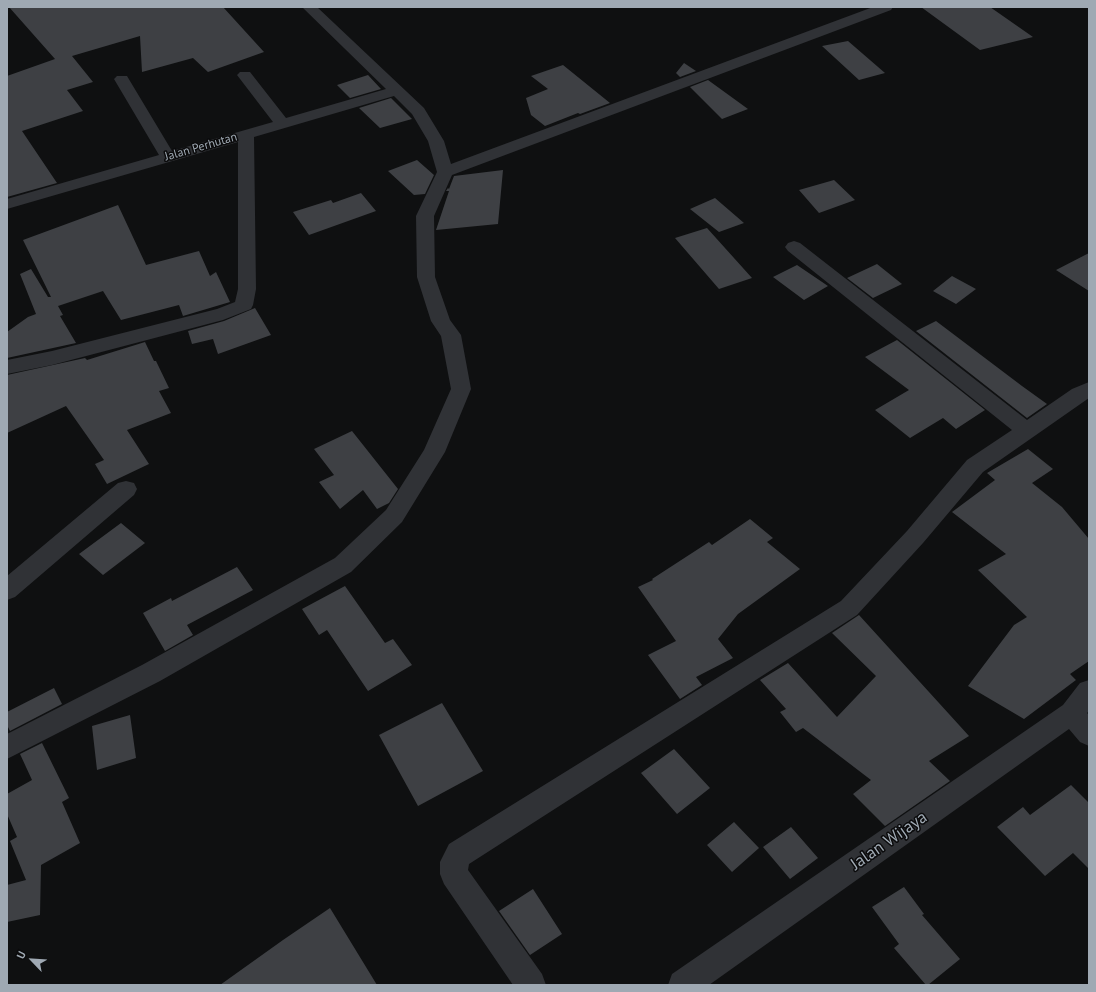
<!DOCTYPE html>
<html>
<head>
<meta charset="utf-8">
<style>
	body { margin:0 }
	#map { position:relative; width:1096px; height:992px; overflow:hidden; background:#0f1011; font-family:"PT Sans",sans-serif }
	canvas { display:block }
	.frame { position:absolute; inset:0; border:8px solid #9fa9b3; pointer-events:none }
	.north { position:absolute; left:12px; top:940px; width:40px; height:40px; -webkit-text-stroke:3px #0b0b0c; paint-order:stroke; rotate:295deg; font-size:11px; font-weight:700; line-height:16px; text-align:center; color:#9fa9b3 }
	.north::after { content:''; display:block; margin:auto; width:14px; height:18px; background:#9fa9b3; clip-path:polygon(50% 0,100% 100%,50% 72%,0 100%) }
</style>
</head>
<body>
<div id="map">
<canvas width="1096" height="992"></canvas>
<div class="frame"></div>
<div class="north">U</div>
</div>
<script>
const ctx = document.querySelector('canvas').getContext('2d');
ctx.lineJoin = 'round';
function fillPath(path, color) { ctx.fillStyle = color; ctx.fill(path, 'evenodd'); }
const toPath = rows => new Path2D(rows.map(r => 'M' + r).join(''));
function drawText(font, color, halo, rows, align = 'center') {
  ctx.font = font + ' "PT Sans",sans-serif'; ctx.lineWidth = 3; ctx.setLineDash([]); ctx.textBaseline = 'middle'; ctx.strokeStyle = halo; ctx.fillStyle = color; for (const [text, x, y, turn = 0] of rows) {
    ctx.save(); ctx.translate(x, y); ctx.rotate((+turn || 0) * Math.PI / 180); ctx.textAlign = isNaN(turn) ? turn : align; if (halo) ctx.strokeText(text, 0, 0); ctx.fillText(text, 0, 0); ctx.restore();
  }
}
const building = toPath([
	[9,7,223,7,264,52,208,72,193,58,142,72,140,36,72,56,93,82,67,90,83,111,22,131,57,183,7,197,7,76,55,59],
	[921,7,990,7,1033,37,980,50],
	[848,41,885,73,859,80,822,46],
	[684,63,696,71,680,77,676,73],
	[563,65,610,103,580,114,578,113,545,126,531,115,526,98,548,89,531,76],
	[368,75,381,89,350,98,337,85],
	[708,80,748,109,722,119,690,87],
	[391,98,412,119,380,128,359,108],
	[417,160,434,175,425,194,414,195,388,171],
	[503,170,498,224,436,230,449,191,446,191,448,188,449,189,454,176],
	[834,180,855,200,819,213,799,190],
	[361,193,376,211,309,235,293,212,331,200,333,203],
	[715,198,744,223,719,232,690,209],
	[118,205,146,265,199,251,210,276,216,272,230,302,183,316,179,305,121,320,103,291,58,306,63,315,60,316,76,343,7,358,7,332,28,317,36,314,20,274,31,269,48,297,51,297,23,240],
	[707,228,752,278,719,289,675,238],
	[1089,253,1089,291,1056,270],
	[877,264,902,284,873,298,847,278],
	[797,265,828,286,804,300,773,277],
	[952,276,976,289,956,304,933,291],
	[255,308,271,335,218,354,213,339,192,344,188,331,224,321],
	[936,321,1022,386,1047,404,1027,418,916,331],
	[897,340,985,410,956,429,943,418,910,438,875,410,909,390,865,357],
	[145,342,154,361,156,361,169,388,159,391,171,413,127,430,149,464,107,484,95,464,104,460,66,406,7,433,7,375,85,358,87,360],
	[352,431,398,489,389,503,377,509,363,490,340,509,319,482,334,475,314,449],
	[1028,449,1053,469,1032,483,1062,507,1089,539,1089,661,1070,674,1076,680,1024,719,968,686,1014,625,1027,617,978,570,1006,554,952,512,995,480,987,473],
	[750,519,773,538,767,542,800,569,738,614,718,639,733,658,696,677,702,685,680,699,648,655,676,641,638,587,653,580,652,579,709,542,712,545],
	[121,523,145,543,103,575,79,554],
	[237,567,253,590,187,625,193,635,165,651,143,613,171,598,172,601],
	[345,586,385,643,393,639,412,665,368,691,327,630,319,635,302,609],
	[859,615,969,736,929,761,950,781,885,826,853,794,871,780,803,728,796,732,780,712,786,709,760,680,788,663,837,717,876,676,832,633],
	[54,688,62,704,10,731,7,725,7,712],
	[442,703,483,771,418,806,379,735],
	[130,715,136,758,97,770,92,726],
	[42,743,69,798,62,802,80,843,41,865,40,915,7,922,7,885,26,880,10,841,17,837,7,814,7,794,32,780,20,754],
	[674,749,710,788,677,814,641,773],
	[1071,785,1089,803,1089,869,1073,853,1045,876,997,827,1023,807,1030,815],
	[734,822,759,848,732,872,707,845],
	[791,827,818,858,790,879,763,847],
	[904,887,924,914,922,915,960,959,928,985,926,985,894,948,899,944,872,907],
	[533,889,562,934,530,955,499,911],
	[330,908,377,985,220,985,283,940]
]);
const street = toPath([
	[302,7,317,7,424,108,444,141,451,164,873,7,893,7,891,10,452,175,434,216,435,277,450,320,461,335,471,389,445,452,402,522,351,572,160,681,7,759,7,734,142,665,335,558,386,510,424,450,451,389,441,336,431,321,417,277,416,216,437,172,428,141,412,114,394,96,254,137,256,289,253,305,251,309,223,320,52,365,7,374,7,360,52,351,217,309,235,302,238,289,238,142,7,209,7,199,159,155,114,79,117,76,127,76,172,151,273,122,237,75,240,72,250,72,286,118,386,89,302,7],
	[794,241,800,243,1027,420,1072,389,1089,382,1089,398,983,472,923,543,857,615,469,864,468,870,542,974,546,985,513,985,444,884,440,874,440,862,449,844,841,601,907,531,967,460,1012,430,788,251,785,247,788,243,794,241],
	[126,481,134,483,137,489,134,495,15,597,7,600,7,576,118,483,126,481],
	[1089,680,1089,711,1087,713,1089,715,1089,746,1080,742,1069,729,709,985,668,985,672,974,1063,705,1080,683,1089,680]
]);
const farStreetnames = [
	["Jalan Perhutan",201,147,-16]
];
const nearStreetnames = [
	["Jalan Wijaya",889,841,-35]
];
fillPath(building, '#3e4044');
fillPath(street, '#303236');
drawText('12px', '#9fa9b3', '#0b0b0c', farStreetnames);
drawText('17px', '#9fa9b3', '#0b0b0c', nearStreetnames);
</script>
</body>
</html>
